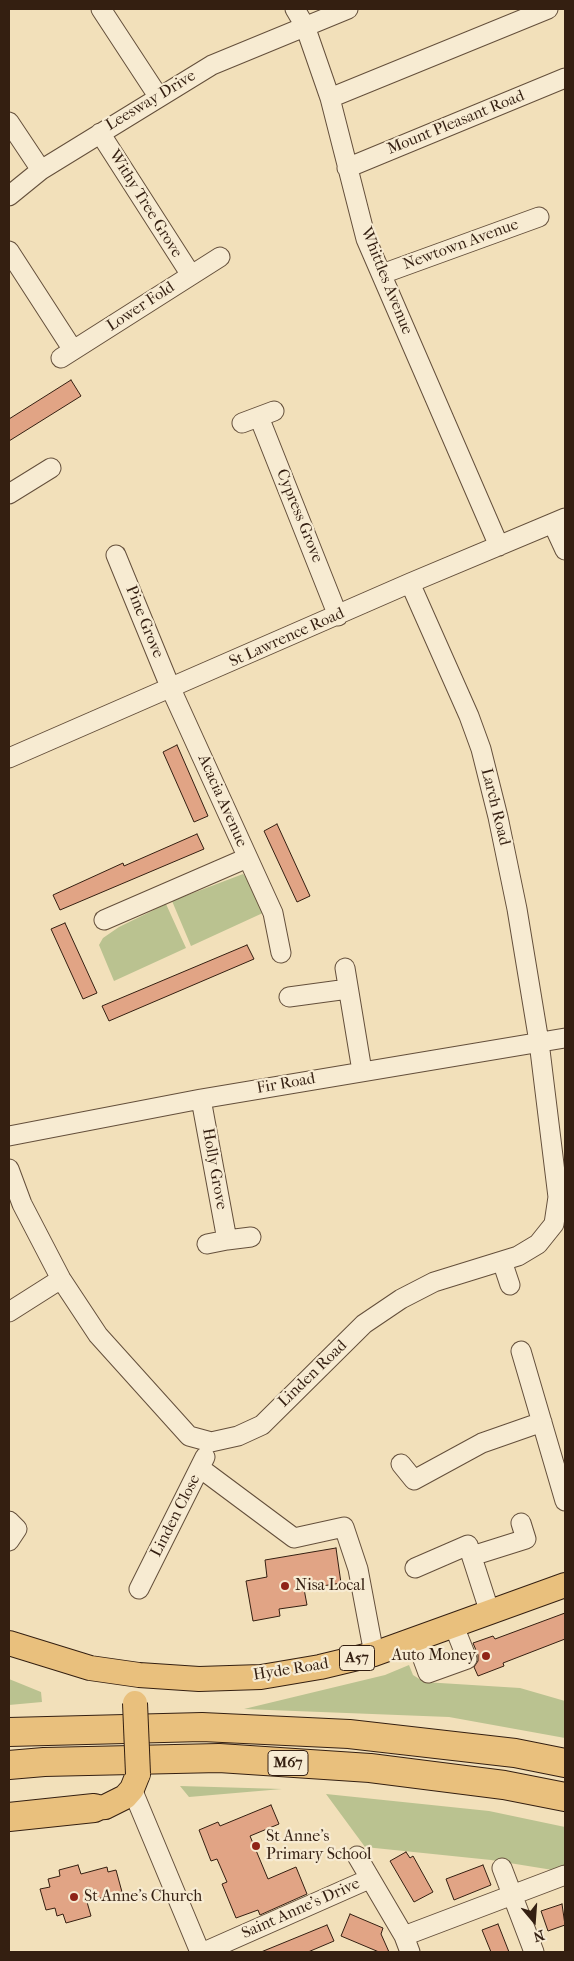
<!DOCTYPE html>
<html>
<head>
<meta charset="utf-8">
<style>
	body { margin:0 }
	#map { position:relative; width:574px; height:1961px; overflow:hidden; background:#f2e0ba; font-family:"IM FELL French Canon",serif }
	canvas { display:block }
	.frame { position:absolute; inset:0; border:10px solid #341f11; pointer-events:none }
	.north { position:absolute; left:509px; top:1896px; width:50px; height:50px; -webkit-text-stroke:4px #f7ebd2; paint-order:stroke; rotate:162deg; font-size:14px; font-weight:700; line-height:20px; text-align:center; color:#341f11 }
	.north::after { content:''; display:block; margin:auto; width:18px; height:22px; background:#341f11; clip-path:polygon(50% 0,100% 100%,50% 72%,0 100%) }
</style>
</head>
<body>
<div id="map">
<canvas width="574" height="1961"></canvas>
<div class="frame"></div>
<div class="north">N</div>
</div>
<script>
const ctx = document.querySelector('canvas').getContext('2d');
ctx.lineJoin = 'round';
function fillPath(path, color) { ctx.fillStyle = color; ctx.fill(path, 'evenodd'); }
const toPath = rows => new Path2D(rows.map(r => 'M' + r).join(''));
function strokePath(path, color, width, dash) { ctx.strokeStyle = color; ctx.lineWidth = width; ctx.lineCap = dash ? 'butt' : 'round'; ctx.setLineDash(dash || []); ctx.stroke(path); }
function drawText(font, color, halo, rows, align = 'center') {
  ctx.font = font + ' "IM FELL French Canon",serif'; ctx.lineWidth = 4.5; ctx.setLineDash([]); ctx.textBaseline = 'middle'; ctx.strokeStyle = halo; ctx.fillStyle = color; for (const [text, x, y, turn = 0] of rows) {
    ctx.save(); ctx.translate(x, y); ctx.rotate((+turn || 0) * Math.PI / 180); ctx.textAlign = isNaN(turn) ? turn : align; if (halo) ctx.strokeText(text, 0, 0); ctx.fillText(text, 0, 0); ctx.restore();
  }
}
const green = toPath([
	[243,874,250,881,265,912,191,946,172,901],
	[166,904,186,948,114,981,99,945,103,938,119,927],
	[409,1665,413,1675,424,1682,520,1688,565,1701,565,1738,449,1717,244,1709,385,1675],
	[9,1679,41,1692,42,1702,9,1705],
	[180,1786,282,1789,189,1797],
	[326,1794,489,1811,565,1827,565,1872,491,1860,365,1847]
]);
const building = toPath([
	[71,380,81,396,9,441,9,419,71,380],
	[177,745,208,816,194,822,163,752,177,745],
	[277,824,310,896,297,902,264,831,277,824],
	[197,834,204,849,60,910,53,895,123,863,124,866,197,834],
	[65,923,97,993,83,999,51,929,65,923],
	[247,945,254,959,109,1021,102,1006,247,945],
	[336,1548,341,1583,304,1589,307,1605,279,1609,280,1616,253,1621,246,1581,267,1577,265,1560,336,1548],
	[565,1613,565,1639,503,1663,504,1666,478,1676,474,1667,478,1661,478,1655,473,1643,493,1636,495,1639,565,1613],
	[271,1805,279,1824,250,1836,268,1879,296,1867,307,1894,260,1915,258,1910,236,1918,222,1884,227,1882,217,1859,211,1861,199,1830,218,1822,220,1826,271,1805],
	[406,1852,410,1858,413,1856,433,1892,414,1902,390,1861,406,1852],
	[78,1865,81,1874,107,1867,108,1872,116,1870,122,1892,87,1902,91,1916,66,1923,63,1914,57,1916,55,1908,46,1910,40,1889,50,1887,48,1879,60,1876,59,1870,78,1865],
	[483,1865,491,1885,454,1900,446,1879,483,1865],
	[562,1904,565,1925,548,1931,541,1911,562,1904],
	[350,1914,383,1928,381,1934,389,1952,379,1952,341,1936,350,1914],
	[498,1924,509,1952,491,1952,482,1930,498,1924],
	[327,1925,334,1941,308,1952,261,1952,327,1925]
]);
const minor = toPath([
	[101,9,158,96],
	[295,9,305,26,330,98,366,239,499,546],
	[330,98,548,9],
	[9,122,41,170],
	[100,133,191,275],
	[347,168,565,78],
	[9,196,41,170,212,65,348,9],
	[9,251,73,350],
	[382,274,539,217],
	[61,358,220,257],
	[259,417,338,616],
	[242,423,274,411],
	[9,494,51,468],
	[553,524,565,550],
	[116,555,171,689,273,913,281,953],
	[9,758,410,583,565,518],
	[104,920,247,858],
	[345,968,362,1071],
	[289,997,348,989],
	[201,1099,227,1240,207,1244],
	[9,1136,201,1099,565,1038],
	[9,1169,22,1204,61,1279,98,1335,189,1436,211,1442,238,1436,262,1425,364,1324,401,1299,434,1282,518,1256,538,1244,554,1224,558,1197,539,1042,517,909,498,817,481,749,469,716,410,583],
	[227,1240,251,1237],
	[502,1261,510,1285],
	[9,1312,61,1279],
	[521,1351,565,1501],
	[401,1464,414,1480,482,1443,542,1422],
	[200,1468,294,1538,344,1527,358,1569,374,1654],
	[9,1521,17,1529,9,1541],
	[472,1556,526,1539,521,1523],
	[415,1568,468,1545,490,1613],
	[139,1589,205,1457],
	[416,1640,428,1673,467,1659,454,1626],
	[132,1789,200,1952],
	[357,1856,404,1936,410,1952],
	[502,1868,534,1952],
	[404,1936,565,1875],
	[204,1952,369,1879]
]);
const major = toPath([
	[9,1643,90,1668,139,1675,199,1679,261,1677,320,1667,374,1654,565,1585],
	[94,1808,105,1807,125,1797,132,1789,138,1774]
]);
const highway = toPath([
	[9,1732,202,1727,349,1734,515,1753,565,1763],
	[9,1765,44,1762,219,1758,370,1768,504,1785,565,1797],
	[9,1817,94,1808]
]);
const majorBridge = toPath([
	[135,1703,138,1774]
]);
const markers = [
	[285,1586,5,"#8f2418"],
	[486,1656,5,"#8f2418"],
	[256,1846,5,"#8f2418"],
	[74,1897,5,"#8f2418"]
];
const shields = [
	[357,1658,35],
	[288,1763,40]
];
const shieldNames = [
	["A57",357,1658],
	["M67",288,1763]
];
const streetNames = [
	["Leesway Drive",151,101,-31],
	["Mount Pleasant Road",456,123,-22],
	["Withy Tree Grove",145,204,58],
	["Newtown Avenue",461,245,-20],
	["Whittles Avenue",386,281,68],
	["Lower Fold",141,307,-33],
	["Cypress Grove",299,516,68],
	["Pine Grove",144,622,68],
	["St Lawrence Road",287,638,-24],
	["Acacia Avenue",222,801,66],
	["Larch Road",495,807,76],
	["Fir Road",286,1084,-10],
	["Holly Grove",214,1169,80],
	["Linden Road",313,1374,-44],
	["Linden Close",176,1516,-63],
	["Hyde Road",291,1670,-9],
	["Saint Anne's Drive",301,1909,-24]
];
const poiNames = [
	["Nisa Local",295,1586],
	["Auto Money",476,1656,"right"],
	["St Anne's",266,1837],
	["Primary School",266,1855],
	["St Anne's Church",84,1897]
];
fillPath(green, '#bac290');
fillPath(building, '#e1a485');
strokePath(building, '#341f11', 1);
strokePath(minor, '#644f3b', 21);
strokePath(major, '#341f11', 26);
strokePath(highway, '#341f11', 30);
strokePath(minor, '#f7ebd2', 19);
strokePath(major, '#e9c07d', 24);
strokePath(highway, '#e9c07d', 28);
strokePath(majorBridge, '#341f11', 26, []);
strokePath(majorBridge, '#e9c07d', 24);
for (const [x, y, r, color] of markers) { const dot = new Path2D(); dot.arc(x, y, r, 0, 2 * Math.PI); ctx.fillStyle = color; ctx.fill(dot); strokePath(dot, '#f7ebd2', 2); }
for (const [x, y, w] of shields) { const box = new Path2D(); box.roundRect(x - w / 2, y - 12.5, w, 25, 4); ctx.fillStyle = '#f7ebd2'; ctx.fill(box); strokePath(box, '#341f11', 1); }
drawText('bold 15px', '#341f11', null, shieldNames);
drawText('16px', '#341f11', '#f7ebd2', streetNames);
drawText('16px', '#341f11', '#f7ebd2', poiNames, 'left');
</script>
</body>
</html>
